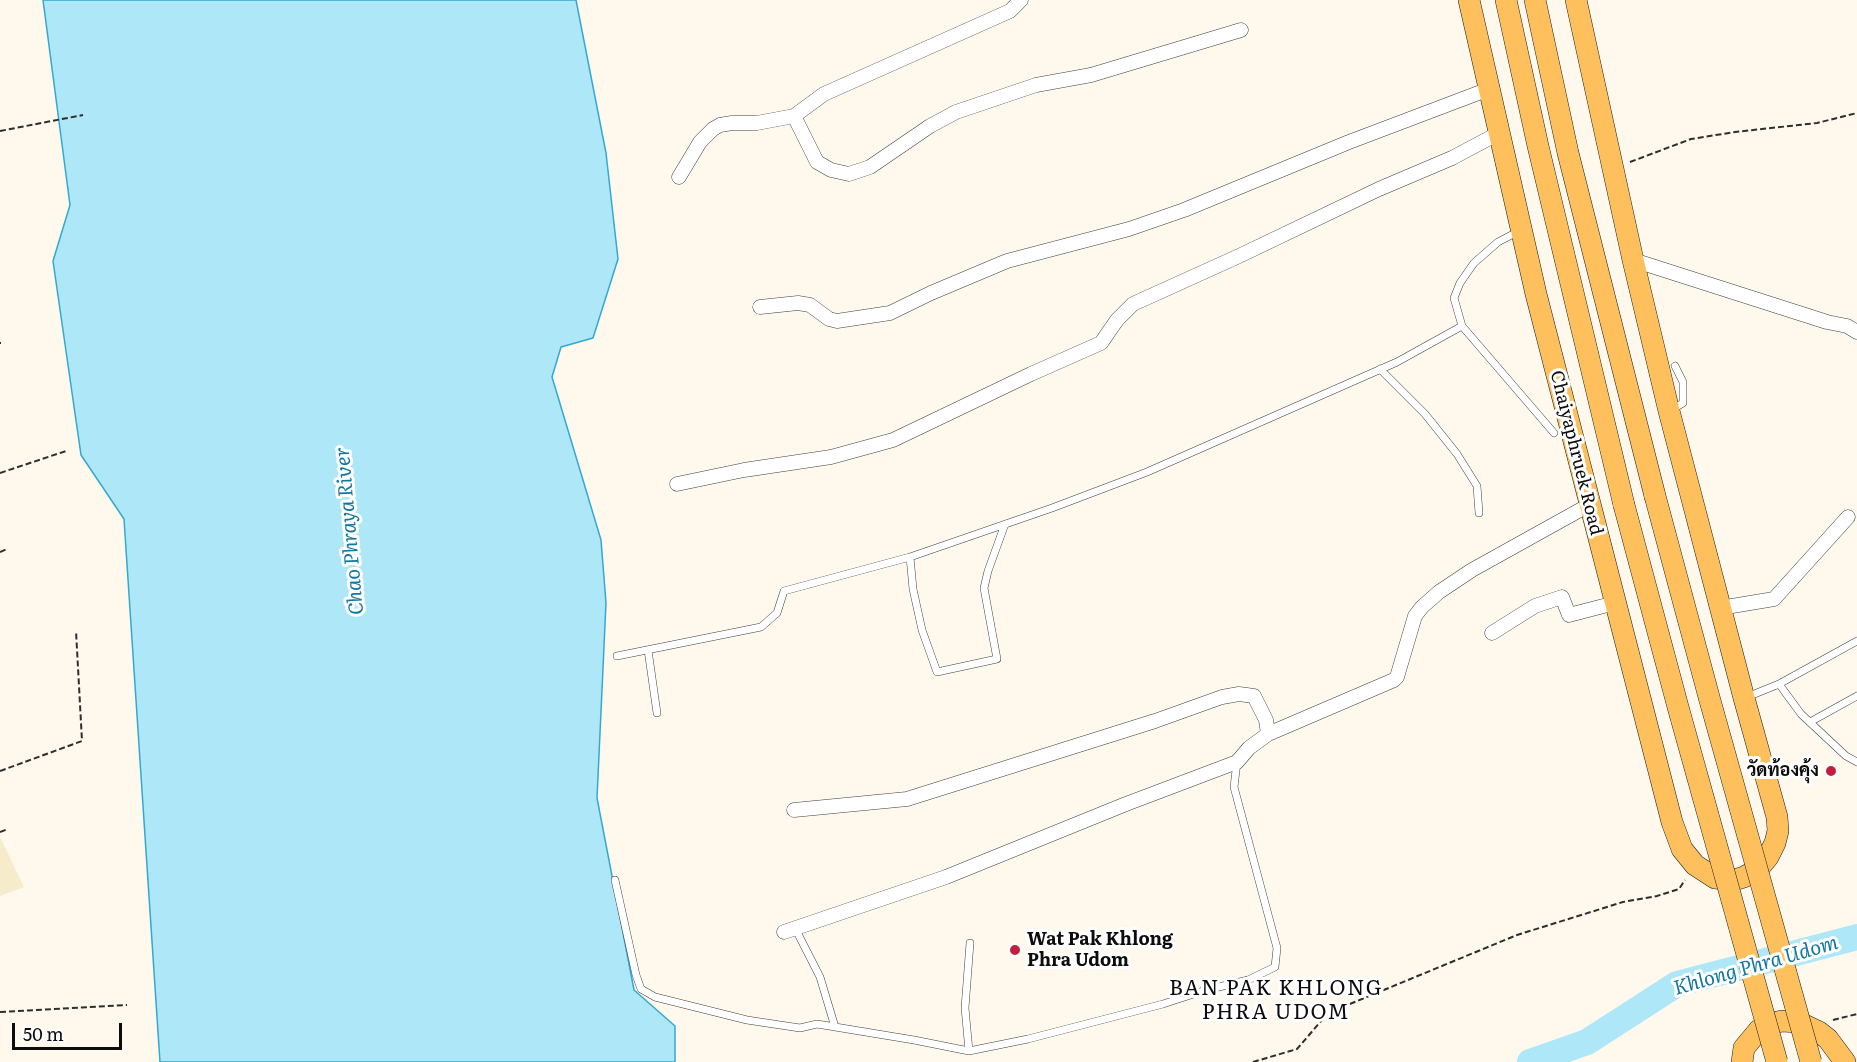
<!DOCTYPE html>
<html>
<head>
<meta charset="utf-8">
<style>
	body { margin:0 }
	#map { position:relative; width:1857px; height:1062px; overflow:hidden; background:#fff8ec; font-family:Literata,serif }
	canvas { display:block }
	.scale { position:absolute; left:12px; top:1023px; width:110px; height:27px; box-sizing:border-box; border:3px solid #0c0c0c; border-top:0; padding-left:8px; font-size:18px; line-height:21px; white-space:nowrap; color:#0c0c0c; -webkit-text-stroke:4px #fff; paint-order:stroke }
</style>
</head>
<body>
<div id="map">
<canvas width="1857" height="1062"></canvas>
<div class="scale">50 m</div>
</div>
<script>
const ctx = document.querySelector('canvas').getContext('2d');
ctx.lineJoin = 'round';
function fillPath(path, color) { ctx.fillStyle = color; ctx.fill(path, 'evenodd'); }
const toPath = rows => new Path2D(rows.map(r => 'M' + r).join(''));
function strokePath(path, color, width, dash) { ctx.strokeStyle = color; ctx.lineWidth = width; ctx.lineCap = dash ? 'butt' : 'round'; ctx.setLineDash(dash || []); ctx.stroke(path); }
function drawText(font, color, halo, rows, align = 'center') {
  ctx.font = font + ' Literata,Sarabun,serif'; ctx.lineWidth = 6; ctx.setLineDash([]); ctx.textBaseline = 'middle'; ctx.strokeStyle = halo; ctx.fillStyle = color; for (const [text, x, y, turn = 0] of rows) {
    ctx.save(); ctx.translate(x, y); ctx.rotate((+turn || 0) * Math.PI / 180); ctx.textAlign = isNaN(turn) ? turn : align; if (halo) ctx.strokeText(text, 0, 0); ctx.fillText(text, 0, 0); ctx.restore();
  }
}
const farmland = toPath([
	[0,837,24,887,0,896]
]);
const water = toPath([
	[43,0,576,0,606,153,618,259,593,338,561,347,552,377,601,540,606,603,597,798,634,990,675,1026,675,1062,160,1062,124,519,81,455,53,261,70,205,43,0]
]);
const river = toPath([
	[1530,1062,1587,1042,1677,984,1857,937]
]);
const path = toPath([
	[0,131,83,115],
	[1630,162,1691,139,1735,132,1817,123,1857,113],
	[0,343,1,343],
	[0,473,66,451],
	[0,552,7,549],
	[0,771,82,741,76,631],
	[0,832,8,829],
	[0,1012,127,1005],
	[1833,1020,1857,1014],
	[1253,1062,1297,1049,1328,1013,1517,935,1623,902,1657,896,1679,889,1685,880]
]);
const lane = toPath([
	[1462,326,1554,433],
	[1380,369,1425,414,1457,454,1477,486,1479,513],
	[1671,410,1683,403,1683,382,1675,366],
	[910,557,913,589,922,630,937,672,997,659,984,588,988,571,1005,524],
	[648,650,657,713],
	[617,656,761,627,777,613,784,591,910,557,1052,508,1147,472,1397,362,1462,326,1454,298,1460,283,1474,263,1498,242,1519,231],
	[1779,684,1801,714,1846,756,1857,762],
	[1747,697,1779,684,1857,641],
	[1810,722,1857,696],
	[615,880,636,975,641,989,655,997,747,1020,800,1028,817,1024,914,1040,969,1051,1028,1039,1163,1004,1206,990,1248,980,1275,967,1277,948,1234,787,1237,762],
	[795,928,820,977,835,1027],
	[969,1051,965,1008,970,943]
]);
const street = toPath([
	[794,116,817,162,831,170,849,174,870,167,930,126,956,112,1036,85,1091,75,1241,30],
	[679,177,700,142,713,129,720,125,732,123,757,123,794,116,824,94,1010,11,1021,0],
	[1633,260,1827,322,1847,326,1857,332],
	[760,307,798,303,810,305,829,319,837,321,890,313,931,293,1007,261,1129,229,1184,210,1349,142,1489,89],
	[677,484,744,470,831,457,893,440,1031,374,1101,343,1117,320,1133,304,1239,256,1379,189,1452,158,1499,133],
	[1720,608,1774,599,1848,517],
	[1492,633,1535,606,1562,597,1569,615,1615,603],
	[794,810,907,799,1155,721,1222,697,1239,694,1254,696,1266,720,1268,734],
	[784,932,946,877,1126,804,1237,762,1249,748,1268,734,1394,680,1397,677,1415,616,1422,607,1439,592,1472,570,1589,505]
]);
const primary = toPath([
	[1469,0,1536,294,1672,822,1682,849,1695,865,1715,878,1734,880,1744,877,1758,869,1768,857,1775,843,1778,831,1777,817,1744,698,1669,411,1633,260,1576,0],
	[1506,0,1538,146,1624,505],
	[1535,0,1568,153,1655,496],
	[1742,1062,1744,1048,1759,1030,1773,1023,1782,1021,1798,1022,1819,1032,1828,1039,1845,1062]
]);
const primaryBridge = toPath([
	[1655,496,1709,697,1811,1062],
	[1624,505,1678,707,1777,1062]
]);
const markers = [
	[1831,771,6,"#c11f3e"],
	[1015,950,6,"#c11f3e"]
];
const streetNames = [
	["Chaiyaphruek Road",1576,453,76]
];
const poiNames = [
	["วัดท้องคุ้ง",1819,771],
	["Wat Pak Khlong",1027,940,"left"],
	["Phra Udom",1027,961,"left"]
];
const waterNames = [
	["Chao Phraya River",350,531,-95],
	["Khlong Phra Udom",1756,966,-16]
];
const quarterNames = [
	["BAN PAK KHLONG",1276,989],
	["PHRA UDOM",1276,1013]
];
fillPath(farmland, '#f6eccb');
fillPath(water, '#aee7f8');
strokePath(water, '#33a9d2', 1.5);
strokePath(river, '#aee7f8', 26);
strokePath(lane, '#3f3f3f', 8);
strokePath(street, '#3f3f3f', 15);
strokePath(primary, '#1d1d1d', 22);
strokePath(path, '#2e2e2e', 2, [6, 3]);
strokePath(lane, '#fff', 7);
strokePath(street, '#fff', 14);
strokePath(primary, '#fec05d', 21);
strokePath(primaryBridge, '#1d1d1d', 22, []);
strokePath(primaryBridge, '#fec05d', 21);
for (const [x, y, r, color] of markers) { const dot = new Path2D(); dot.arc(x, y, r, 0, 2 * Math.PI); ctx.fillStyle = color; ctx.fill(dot); strokePath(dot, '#fff', 2); }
drawText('18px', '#0c0c0c', '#fff', streetNames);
drawText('bold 18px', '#0c0c0c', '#fff', poiNames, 'right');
drawText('italic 20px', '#1177a2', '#fff', waterNames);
ctx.letterSpacing = '1.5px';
drawText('21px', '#0c0c0c', '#fff', quarterNames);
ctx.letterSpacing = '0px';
</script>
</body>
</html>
